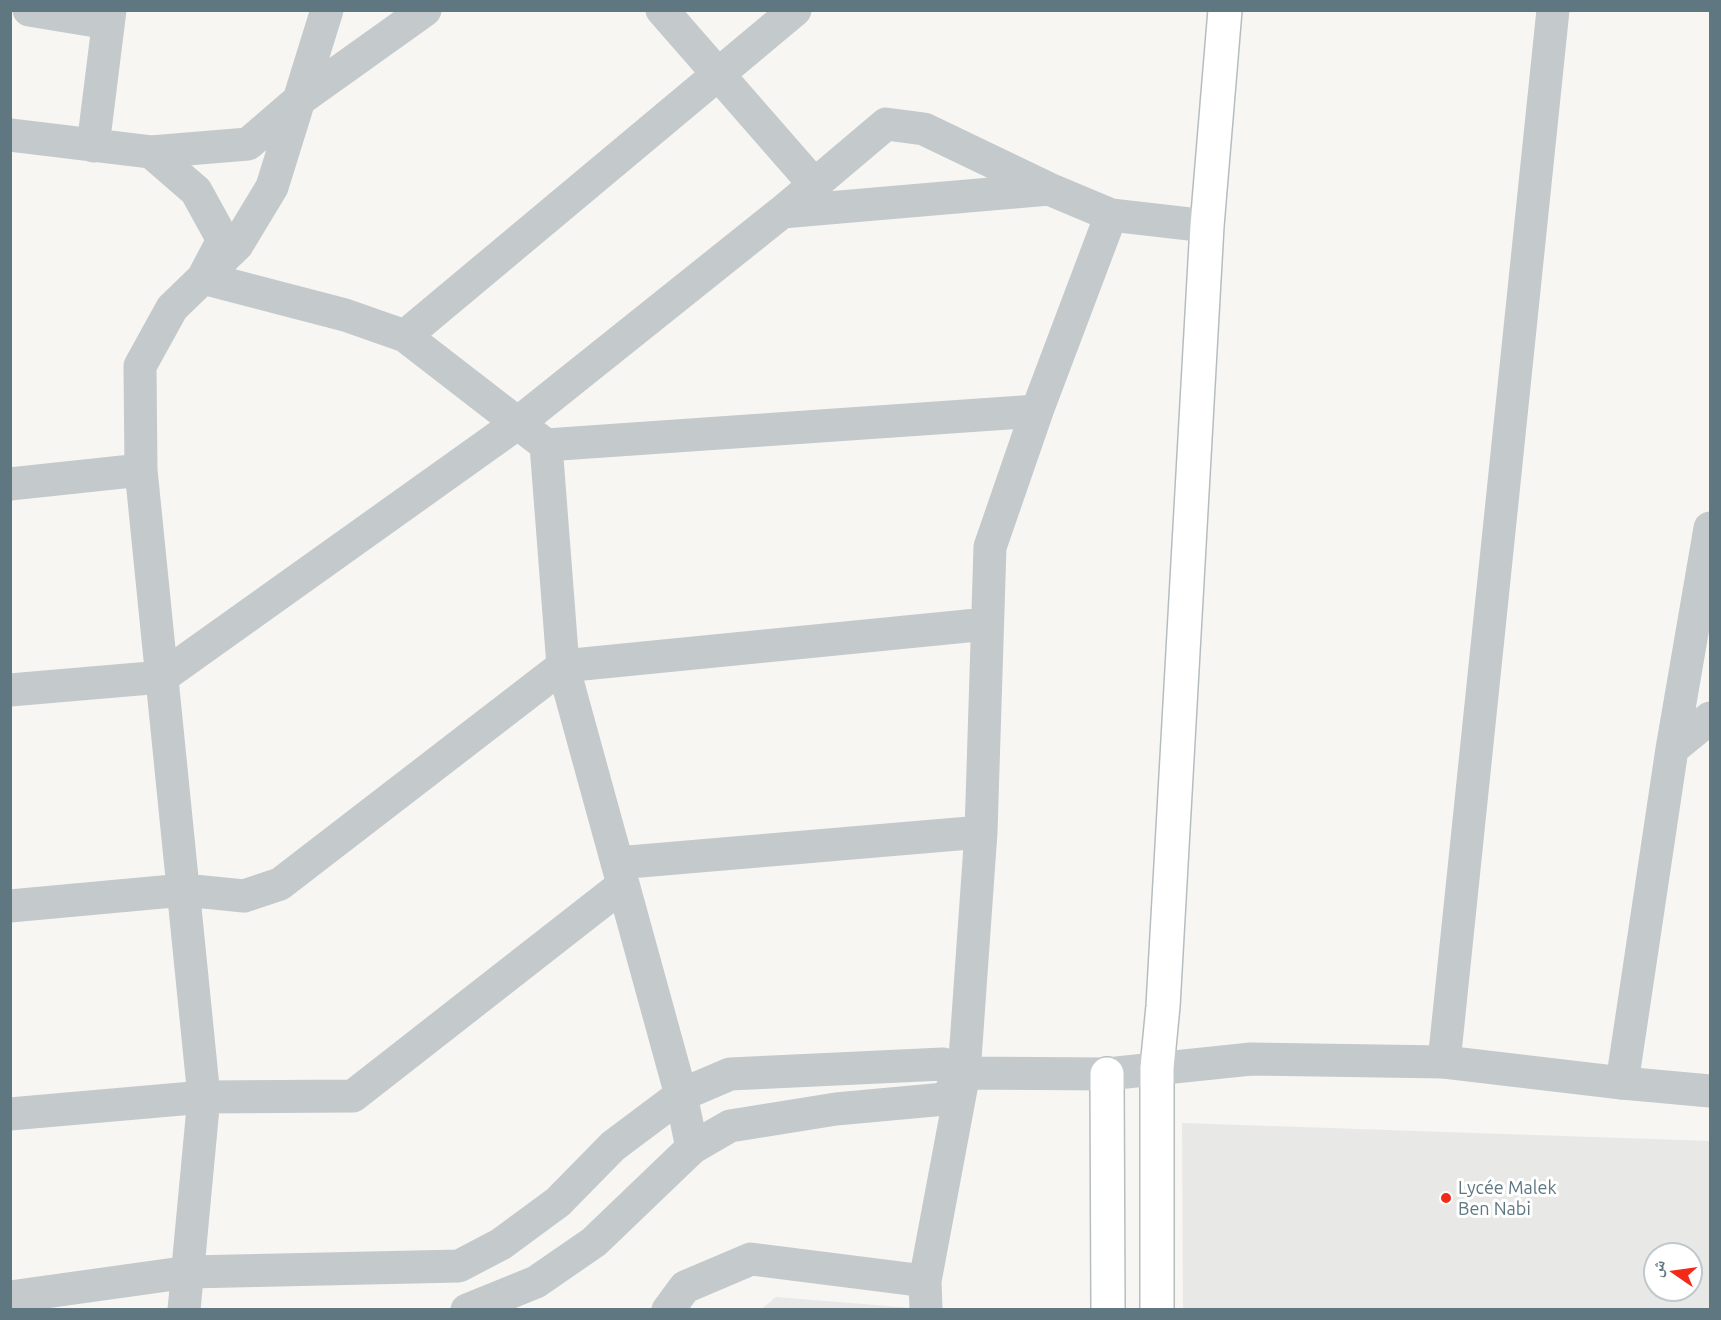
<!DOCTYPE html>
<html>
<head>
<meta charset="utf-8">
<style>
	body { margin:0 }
	#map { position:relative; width:1721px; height:1320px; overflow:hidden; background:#f7f6f3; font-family:Ubuntu,"Noto Naskh Arabic",sans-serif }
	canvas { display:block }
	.frame { position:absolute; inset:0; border:12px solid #5f7781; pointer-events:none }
	.north { position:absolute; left:1643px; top:1242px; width:60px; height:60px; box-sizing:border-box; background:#fff; border:2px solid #bfc9cd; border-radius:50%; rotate:283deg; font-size:16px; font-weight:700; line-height:24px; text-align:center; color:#5f7781 }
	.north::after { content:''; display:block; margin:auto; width:21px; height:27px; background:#f32a17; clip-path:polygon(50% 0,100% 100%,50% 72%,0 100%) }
</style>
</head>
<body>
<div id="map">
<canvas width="1721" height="1320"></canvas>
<div class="frame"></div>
<div class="north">ش</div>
</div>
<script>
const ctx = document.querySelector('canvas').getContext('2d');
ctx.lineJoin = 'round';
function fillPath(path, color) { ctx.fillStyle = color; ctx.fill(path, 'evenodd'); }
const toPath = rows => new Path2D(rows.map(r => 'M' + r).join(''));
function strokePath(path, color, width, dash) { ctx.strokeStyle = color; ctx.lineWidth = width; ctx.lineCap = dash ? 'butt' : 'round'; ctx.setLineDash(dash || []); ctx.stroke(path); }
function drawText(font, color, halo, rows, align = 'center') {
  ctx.font = font + ' Ubuntu,sans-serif'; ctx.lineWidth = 6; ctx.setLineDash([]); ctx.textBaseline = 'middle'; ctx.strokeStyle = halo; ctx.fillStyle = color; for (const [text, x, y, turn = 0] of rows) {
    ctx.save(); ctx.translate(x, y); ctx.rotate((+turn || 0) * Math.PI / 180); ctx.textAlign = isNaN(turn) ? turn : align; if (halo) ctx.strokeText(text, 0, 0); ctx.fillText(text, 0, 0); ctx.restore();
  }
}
const built = toPath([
	[1182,1123,1710,1141,1710,1309,1183,1309],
	[1655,1254,1691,1254,1691,1290,1655,1290],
	[776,1297,913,1308,913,1310,760,1310]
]);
const minor = toPath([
	[29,10,108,23],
	[662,10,814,184],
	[10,135,151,152,248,144,299,100,425,10],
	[93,146,110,10],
	[151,152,196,191,223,240,203,278,345,315,405,336,546,445,1037,411],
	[782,212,886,124,924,129,1047,188],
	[405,336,795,10],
	[546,445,563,666,681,1095,692,1148],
	[10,484,141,470],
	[10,690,162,677,518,423,782,212,1049,189,1111,215],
	[1672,749,1710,718],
	[617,863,981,832],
	[10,906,184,890,244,896,280,884,563,666,987,624],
	[1444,1062,1553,10],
	[1622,1083,1672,749,1710,528],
	[10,1114,204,1097,353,1096,623,885],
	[184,1310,204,1097,141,470,140,366,172,308,237,245,272,187,327,10],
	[668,1310,685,1287,751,1259,925,1281],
	[926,1310,925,1281,964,1073,981,832,990,547,1037,411,1111,215,1207,226]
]);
const tertiary = toPath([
	[10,1297,189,1272,459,1266,501,1244,558,1202,613,1146,681,1095,730,1074,943,1064,964,1073,1107,1074,1251,1059,1444,1062,1622,1083,1710,1091],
	[467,1310,536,1282,594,1242,692,1148,730,1126,836,1109,945,1099,964,1073]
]);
const secondary = toPath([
	[1107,1074,1108,1310],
	[1157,1310,1157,1068,1163,1006,1207,226,1225,10]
]);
const markers = [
	[1446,1198,6,"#f32a17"]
];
const poiNames = [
	["Lycée Malek",1458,1188],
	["Ben Nabi",1458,1209]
];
fillPath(built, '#e8e8e7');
strokePath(secondary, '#b6bdc0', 36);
strokePath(minor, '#c4c9cc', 33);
strokePath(tertiary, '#c4c9cc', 33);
strokePath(secondary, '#fff', 33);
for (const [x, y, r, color] of markers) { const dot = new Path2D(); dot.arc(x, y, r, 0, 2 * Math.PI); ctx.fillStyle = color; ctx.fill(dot); strokePath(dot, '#fff', 2); }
drawText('18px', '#5f7781', '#fff', poiNames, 'left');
</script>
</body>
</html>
